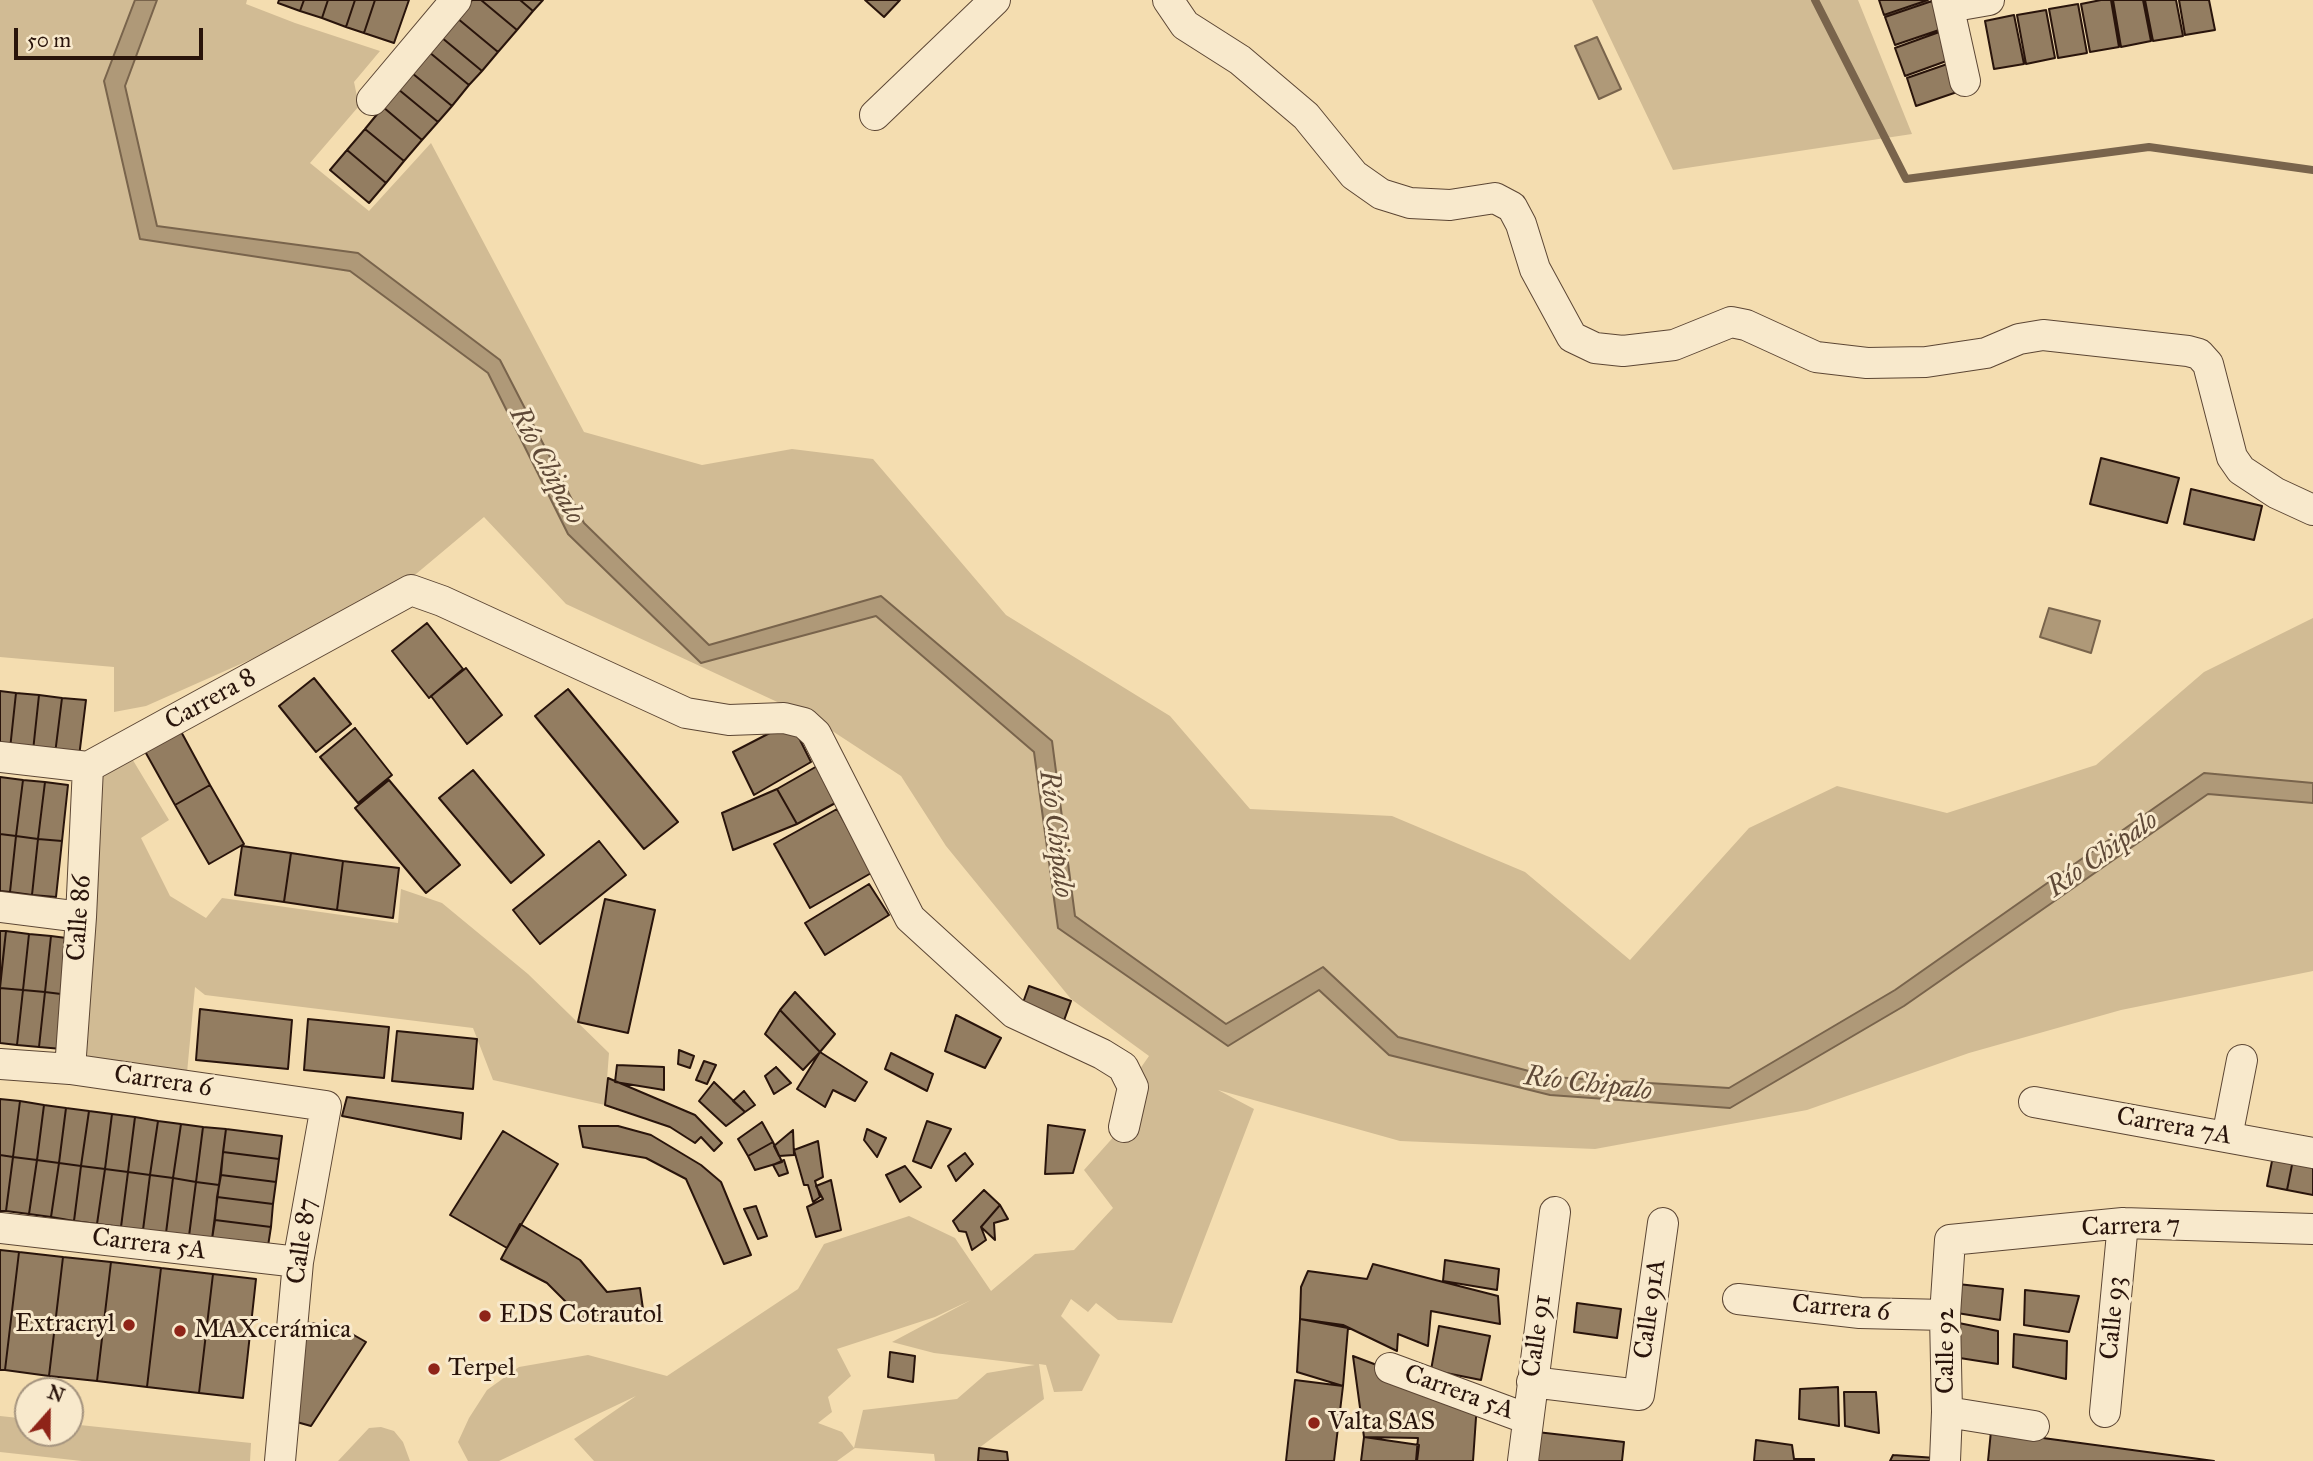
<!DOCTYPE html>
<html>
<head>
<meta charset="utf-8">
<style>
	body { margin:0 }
	#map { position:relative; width:2313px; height:1461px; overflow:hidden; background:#f4ddb0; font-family:"IM FELL Great Primer",serif }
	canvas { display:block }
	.north { position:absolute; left:14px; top:1377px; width:70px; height:70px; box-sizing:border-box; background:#f8e9cc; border:2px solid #a5947f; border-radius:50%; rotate:21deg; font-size:19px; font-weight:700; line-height:28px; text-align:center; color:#29140b }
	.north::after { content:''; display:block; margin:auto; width:24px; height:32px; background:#8f2418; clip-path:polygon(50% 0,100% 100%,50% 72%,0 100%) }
	.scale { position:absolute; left:14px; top:28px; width:189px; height:32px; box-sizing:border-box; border:4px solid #29140b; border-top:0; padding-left:9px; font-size:21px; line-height:24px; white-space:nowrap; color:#29140b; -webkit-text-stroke:5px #f8e9cc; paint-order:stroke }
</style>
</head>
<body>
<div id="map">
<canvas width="2313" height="1461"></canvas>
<div class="north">N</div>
<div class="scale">50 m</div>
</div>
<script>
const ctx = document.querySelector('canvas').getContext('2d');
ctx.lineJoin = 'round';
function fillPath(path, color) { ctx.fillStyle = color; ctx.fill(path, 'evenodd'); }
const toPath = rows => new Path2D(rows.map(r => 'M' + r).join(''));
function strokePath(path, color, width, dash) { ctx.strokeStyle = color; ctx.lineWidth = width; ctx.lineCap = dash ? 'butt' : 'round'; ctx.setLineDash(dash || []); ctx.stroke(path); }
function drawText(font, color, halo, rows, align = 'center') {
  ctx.font = font + ' "IM FELL Great Primer",serif'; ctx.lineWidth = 6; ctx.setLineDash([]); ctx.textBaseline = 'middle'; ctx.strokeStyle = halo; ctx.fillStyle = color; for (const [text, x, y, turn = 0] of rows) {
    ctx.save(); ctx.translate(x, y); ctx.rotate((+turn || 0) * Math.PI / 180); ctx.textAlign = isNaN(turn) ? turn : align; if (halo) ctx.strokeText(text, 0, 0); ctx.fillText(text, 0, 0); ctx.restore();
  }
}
const green = toPath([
	[0,0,247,0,246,4,295,23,380,51,354,82,359,106,310,163,369,211,431,143,584,432,702,465,792,449,873,459,1006,615,1170,716,1250,809,1392,816,1525,872,1630,960,1749,828,1837,786,1947,813,2096,765,2204,672,2313,618,2313,971,2121,1010,1969,1053,1807,1110,1595,1149,1400,1141,1218,1090,1254,1109,1172,1323,1118,1320,1096,1303,1088,1312,1071,1299,1061,1316,1100,1355,1082,1391,1054,1392,1046,1365,1039,1364,1044,1399,979,1448,980,1461,935,1461,934,1454,855,1448,837,1461,594,1461,574,1439,636,1396,499,1461,468,1461,458,1442,469,1418,487,1390,519,1367,588,1355,667,1376,798,1289,824,1244,909,1216,955,1238,991,1291,1035,1254,1074,1250,1113,1208,1084,1170,1117,1133,1128,1086,1149,1056,1071,999,946,846,901,776,814,719,566,604,484,517,385,600,146,706,114,712,114,667,0,657],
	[971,1300,892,1342,934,1353,1035,1365,987,1373,957,1399,863,1410,854,1448,842,1432,818,1423,832,1412,828,1397,851,1376,837,1349,935,1317],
	[1592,0,1858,0,1912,134,1673,170],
	[128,752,169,820,141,838,170,896,206,918,222,898,398,923,401,889,442,903,528,974,609,1053,605,1105,493,1080,473,1028,205,995,195,987,187,1073,79,1055,97,768],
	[0,1416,28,1419,28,1433,70,1433,70,1424,251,1443,250,1461,82,1461,0,1452],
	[381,1427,394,1431,403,1442,410,1461,338,1461,369,1428]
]);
const water = toPath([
	[135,0,157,0,125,86,157,226,358,253,500,360,584,523,709,645,881,596,1052,741,1075,916,1226,1024,1323,967,1398,1037,1552,1077,1729,1088,1895,990,2204,773,2313,783,2313,803,2208,794,1904,1006,1730,1108,1550,1095,1389,1055,1319,990,1228,1046,1058,928,1034,752,876,616,701,663,568,534,488,373,350,271,140,239,104,81,135,0],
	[1597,37,1621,89,1599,99,1575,46,1597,37],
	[2049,608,2100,621,2091,653,2040,637,2049,608]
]);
const stream = toPath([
	[1815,0,1906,179,2149,147,2313,170]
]);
const building = toPath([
	[279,0,304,0,300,11,278,3,279,0],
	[304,0,328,0,322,18,300,11,304,0],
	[328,0,355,0,346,27,322,18,328,0],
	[355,0,375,0,364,33,346,27,355,0],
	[375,0,409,0,394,43,364,33,375,0],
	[472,0,481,0,517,30,498,52,457,18,472,0],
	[481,0,520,0,533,11,517,30,481,0],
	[520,0,543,0,533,11,520,0],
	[865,0,900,0,884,17,865,0],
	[1879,0,1928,0,1884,15,1879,0],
	[2101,0,2111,0,2119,47,2090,52,2081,4,2101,0],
	[2113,0,2143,0,2151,41,2121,47,2113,0],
	[2145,0,2176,0,2183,36,2153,41,2145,0],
	[2179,0,2209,0,2215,30,2185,35,2179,0],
	[1932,1,1942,29,1895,45,1885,17,1932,1],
	[2078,4,2087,53,2058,58,2049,9,2078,4],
	[2046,10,2055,58,2026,64,2017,15,2046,10],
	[2014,15,2024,64,1994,69,1985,21,2014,15],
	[457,18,498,52,482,71,441,37,457,18],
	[1942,31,1952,59,1905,76,1895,48,1942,31],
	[441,37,482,71,469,85,429,52,441,37],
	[429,52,469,85,452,106,412,73,429,52],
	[1953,62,1963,90,1916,106,1907,78,1953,62],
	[412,73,452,106,438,122,398,89,412,73],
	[398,89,438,122,422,140,383,107,398,89],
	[383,107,422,140,404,161,365,129,383,107],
	[365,129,404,161,386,183,347,150,365,129],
	[347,150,386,183,369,203,330,170,347,150],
	[2101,458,2179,478,2167,523,2090,504,2101,458],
	[2191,489,2262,506,2254,540,2184,524,2191,489],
	[427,623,463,669,429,698,392,651,427,623],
	[466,668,502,715,467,744,431,696,466,668],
	[314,678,351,724,316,752,279,706,314,678],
	[568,689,678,822,644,849,535,716,568,689],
	[0,691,16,693,10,749,0,748,0,691],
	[16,693,39,695,33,751,10,749,16,693],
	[39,695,62,698,55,754,33,751,39,695],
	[62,698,86,700,79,757,55,754,62,698],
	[791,722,811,762,754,795,733,752,791,722],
	[178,726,210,785,175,805,142,746,178,726],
	[355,728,392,775,358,803,320,757,355,728],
	[819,765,839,801,797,824,777,789,819,765],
	[473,770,544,855,511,883,439,798,473,770],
	[0,777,23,780,16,836,0,834,0,777],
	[23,780,45,782,38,839,16,836,23,780],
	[389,780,460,865,426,893,355,808,389,780],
	[45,782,68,785,62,841,38,839,45,782],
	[210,785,244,844,209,864,175,805,210,785],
	[777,789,797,824,733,850,722,813,777,789],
	[837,809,873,872,810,908,774,844,837,809],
	[0,834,16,836,10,892,0,891,0,834],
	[16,836,38,839,32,895,10,892,16,836],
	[38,839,62,841,56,897,32,895,38,839],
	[599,841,626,875,540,944,513,910,599,841],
	[242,846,291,853,284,902,235,895,242,846],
	[291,853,343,861,337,910,284,902,291,853],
	[343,861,399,868,393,918,337,910,343,861],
	[869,884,889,915,825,955,805,923,869,884],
	[605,899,655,910,628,1033,578,1022,605,899],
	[0,931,6,931,0,986,0,931],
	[6,931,29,934,23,990,0,988,6,931],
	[29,934,51,936,45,992,23,990,29,934],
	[51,936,74,939,69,995,45,992,51,936],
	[1029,986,1071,1001,1062,1026,1020,1011,1029,986],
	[0,988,23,990,17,1045,0,1043,0,988],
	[23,990,45,992,39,1047,17,1045,23,990],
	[45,992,69,995,62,1049,39,1047,45,992],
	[795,992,835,1034,820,1052,780,1010,795,992],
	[200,1009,292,1020,288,1069,196,1060,200,1009],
	[780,1010,820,1052,803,1070,765,1034,780,1010],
	[956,1015,1001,1038,985,1068,945,1051,956,1015],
	[308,1019,389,1027,384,1078,304,1070,308,1019],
	[397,1031,477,1039,473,1089,392,1081,397,1031],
	[679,1050,694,1056,690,1068,678,1064,679,1050],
	[820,1052,867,1082,855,1101,833,1090,825,1107,797,1089,820,1052],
	[891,1053,933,1074,927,1091,885,1069,891,1053],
	[704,1061,716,1065,707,1084,696,1080,704,1061],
	[617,1065,664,1067,664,1090,615,1082,617,1065],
	[776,1067,791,1083,774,1094,765,1076,776,1067],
	[608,1078,695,1115,722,1143,714,1151,701,1137,695,1143,670,1127,605,1105,608,1078],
	[714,1082,745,1112,726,1126,699,1101,714,1082],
	[744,1091,755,1105,745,1112,733,1101,744,1091],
	[347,1097,463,1113,461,1139,342,1116,347,1097],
	[0,1099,20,1101,13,1157,0,1155,0,1099],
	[20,1101,44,1105,37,1160,13,1157,20,1101],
	[44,1105,66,1108,59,1163,37,1160,44,1105],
	[66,1108,89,1111,81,1166,59,1163,66,1108],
	[89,1111,112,1114,105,1169,81,1166,89,1111],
	[112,1114,135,1117,128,1172,105,1169,112,1114],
	[135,1117,158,1121,150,1175,128,1172,135,1117],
	[158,1121,181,1124,173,1178,150,1175,158,1121],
	[927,1121,951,1129,931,1168,913,1161,927,1121],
	[762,1122,773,1142,748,1156,738,1139,762,1122],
	[181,1124,203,1127,196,1182,173,1178,181,1124],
	[1048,1125,1085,1130,1073,1173,1045,1174,1048,1125],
	[579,1126,618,1126,651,1135,701,1165,721,1182,751,1255,724,1264,686,1179,646,1158,583,1147,579,1126],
	[203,1127,226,1129,219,1185,196,1182,203,1127],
	[226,1129,282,1136,279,1159,223,1152,226,1129],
	[867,1129,886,1138,877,1157,864,1140,867,1129],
	[793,1130,794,1155,779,1156,774,1146,793,1130],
	[503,1131,558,1164,507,1248,450,1215,503,1131],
	[818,1141,823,1177,815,1181,820,1197,813,1202,808,1185,804,1185,794,1150,818,1141],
	[773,1142,782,1162,755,1170,748,1156,773,1142],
	[2274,1151,2294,1155,2287,1190,2267,1186,2274,1151],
	[223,1152,279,1159,276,1182,221,1175,223,1152],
	[965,1153,973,1164,956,1181,948,1166,965,1153],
	[0,1155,13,1157,6,1211,0,1211,0,1155],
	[2294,1155,2313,1159,2313,1195,2287,1190,2294,1155],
	[13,1157,37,1160,29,1214,6,1211,13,1157],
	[37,1160,59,1163,51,1217,29,1214,37,1160],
	[784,1160,788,1173,779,1176,773,1165,784,1160],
	[59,1163,81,1166,74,1221,51,1217,59,1163],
	[81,1166,105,1169,97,1224,74,1221,81,1166],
	[905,1166,921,1187,900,1202,886,1175,905,1166],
	[105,1169,128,1172,121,1227,97,1224,105,1169],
	[128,1172,150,1175,143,1230,121,1227,128,1172],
	[150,1175,173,1178,166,1233,143,1230,150,1175],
	[221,1175,276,1182,273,1204,217,1197,221,1175],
	[173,1178,196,1182,189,1236,166,1233,173,1178],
	[831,1180,841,1230,816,1237,807,1207,823,1199,816,1186,831,1180],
	[196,1182,219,1185,212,1239,189,1236,196,1182],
	[984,1190,1000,1205,981,1227,986,1240,972,1250,966,1232,959,1231,953,1221,984,1190],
	[217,1197,273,1204,271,1227,215,1220,217,1197],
	[1000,1205,1008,1219,994,1223,995,1240,981,1227,1000,1205],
	[756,1206,767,1236,758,1239,744,1209,756,1206],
	[215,1220,271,1227,268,1246,212,1239,215,1220],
	[520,1224,580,1260,607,1292,640,1288,643,1309,581,1317,547,1283,501,1259,520,1224],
	[0,1250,19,1252,5,1370,0,1370,0,1250],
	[19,1252,63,1257,49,1376,5,1370,19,1252],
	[63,1257,111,1262,97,1381,49,1376,63,1257],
	[1445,1260,1499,1269,1497,1290,1443,1281,1445,1260],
	[111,1262,161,1268,147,1387,97,1381,111,1262],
	[1373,1264,1498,1296,1500,1324,1431,1311,1428,1346,1398,1334,1397,1351,1343,1325,1300,1319,1301,1287,1308,1271,1367,1279,1373,1264],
	[161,1268,213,1274,199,1393,147,1387,161,1268],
	[213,1274,256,1279,243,1398,199,1393,213,1274],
	[1949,1283,2003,1289,2000,1320,1951,1312,1949,1283],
	[2025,1290,2079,1296,2069,1332,2024,1325,2025,1290],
	[1577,1303,1621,1309,1617,1338,1574,1332,1577,1303],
	[1300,1319,1348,1328,1343,1386,1297,1372,1300,1319],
	[1949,1321,1998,1331,1998,1364,1947,1356,1949,1321],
	[301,1322,338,1326,366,1342,311,1426,293,1421,301,1322],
	[1439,1326,1490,1336,1481,1380,1431,1370,1439,1326],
	[2014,1334,2067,1341,2066,1379,2013,1367,2014,1334],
	[890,1352,915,1356,913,1382,888,1377,890,1352],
	[1353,1356,1477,1403,1473,1461,1416,1461,1418,1438,1364,1437,1353,1356],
	[1295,1380,1343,1386,1334,1461,1286,1461,1295,1380],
	[1838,1387,1839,1426,1799,1419,1800,1389,1838,1387],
	[1844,1392,1876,1392,1879,1433,1845,1426,1844,1392],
	[1991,1431,2214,1461,1988,1461,1991,1431],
	[1537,1432,1624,1442,1622,1461,1534,1461,1537,1432],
	[1364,1437,1419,1445,1417,1461,1361,1461,1364,1437],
	[1756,1440,1792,1445,1794,1459,1814,1459,1814,1461,1754,1461,1756,1440],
	[979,1448,1007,1452,1008,1461,978,1461,979,1448],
	[1893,1455,1936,1458,1936,1461,1890,1461,1893,1455]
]);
const minor = toPath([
	[1168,0,1185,25,1240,60,1306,116,1354,175,1381,194,1410,203,1450,205,1495,198,1512,207,1521,224,1535,269,1572,337,1595,348,1623,351,1674,345,1731,322,1746,325,1816,357,1867,363,1926,362,1986,353,2019,339,2043,335,2188,351,2199,354,2208,364,2232,457,2241,470,2276,493,2313,510],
	[1947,0,1965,81],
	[1949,7,1989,0],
	[372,100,456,0],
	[875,115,995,0],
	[0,757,88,767,411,590,442,601,686,713,729,720,784,718,804,723,816,734,910,918,1014,1013,1102,1054,1123,1067,1133,1087,1124,1127],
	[0,907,81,917],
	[0,1064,70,1069,326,1106,298,1262,280,1461],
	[70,1069,81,917,88,767],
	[2034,1102,2313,1153],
	[2227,1137,2242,1060],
	[0,1228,298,1262],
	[1738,1299,1860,1313,1945,1315],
	[1390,1368,1528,1419],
	[1532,1382,1639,1395,1663,1223],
	[1947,1412,2034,1426],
	[2105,1412,2123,1223],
	[1523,1461,1555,1212],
	[1945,1461,1947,1412,1945,1315,1950,1240,2123,1223,2313,1229]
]);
const markers = [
	[485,1316,7,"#8f2418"],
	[129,1325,7,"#8f2418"],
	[180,1331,7,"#8f2418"],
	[434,1369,7,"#8f2418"],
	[1314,1423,7,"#8f2418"]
];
const streetNames = [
	["Carrera 8",211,700,-29],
	["Calle 86",80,918,-86],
	["Carrera 6",163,1082,8],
	["Carrera 7A",2174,1127,10],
	["Carrera 7",2131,1227,-2],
	["Calle 87",303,1241,-82],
	["Carrera 5A",149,1245,7],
	["Calle 91A",1651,1309,-82],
	["Carrera 6",1841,1309,5],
	["Calle 93",2114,1318,-85],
	["Calle 91",1538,1336,-82],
	["Calle 92",1947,1351,-90],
	["Carrera 5A",1459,1393,20]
];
const poiNames = [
	["EDS Cotrautol",499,1316],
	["Extracryl",115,1325,"right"],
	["MAXcerámica",194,1331],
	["Terpel",448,1369],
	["Valta SAS",1328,1423]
];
const waterNames = [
	["Río Chipalo",546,466,62],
	["Río Chipalo",1055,834,83],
	["Río Chipalo",2103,855,-35],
	["Río Chipalo",1588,1085,7]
];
fillPath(green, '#d1bb94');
fillPath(water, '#af9978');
strokePath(water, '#79644c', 2);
strokePath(stream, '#79644c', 8);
fillPath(building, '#937d61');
strokePath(building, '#29140b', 2);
strokePath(minor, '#5c4634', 32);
strokePath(minor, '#f8e9cc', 30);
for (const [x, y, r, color] of markers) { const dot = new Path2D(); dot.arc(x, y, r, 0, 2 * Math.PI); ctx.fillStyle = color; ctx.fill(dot); strokePath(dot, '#f8e9cc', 2.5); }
drawText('26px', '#29140b', '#f8e9cc', streetNames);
drawText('26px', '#29140b', '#f8e9cc', poiNames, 'left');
drawText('italic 28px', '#5f4937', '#f8e9cc', waterNames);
</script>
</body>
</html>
